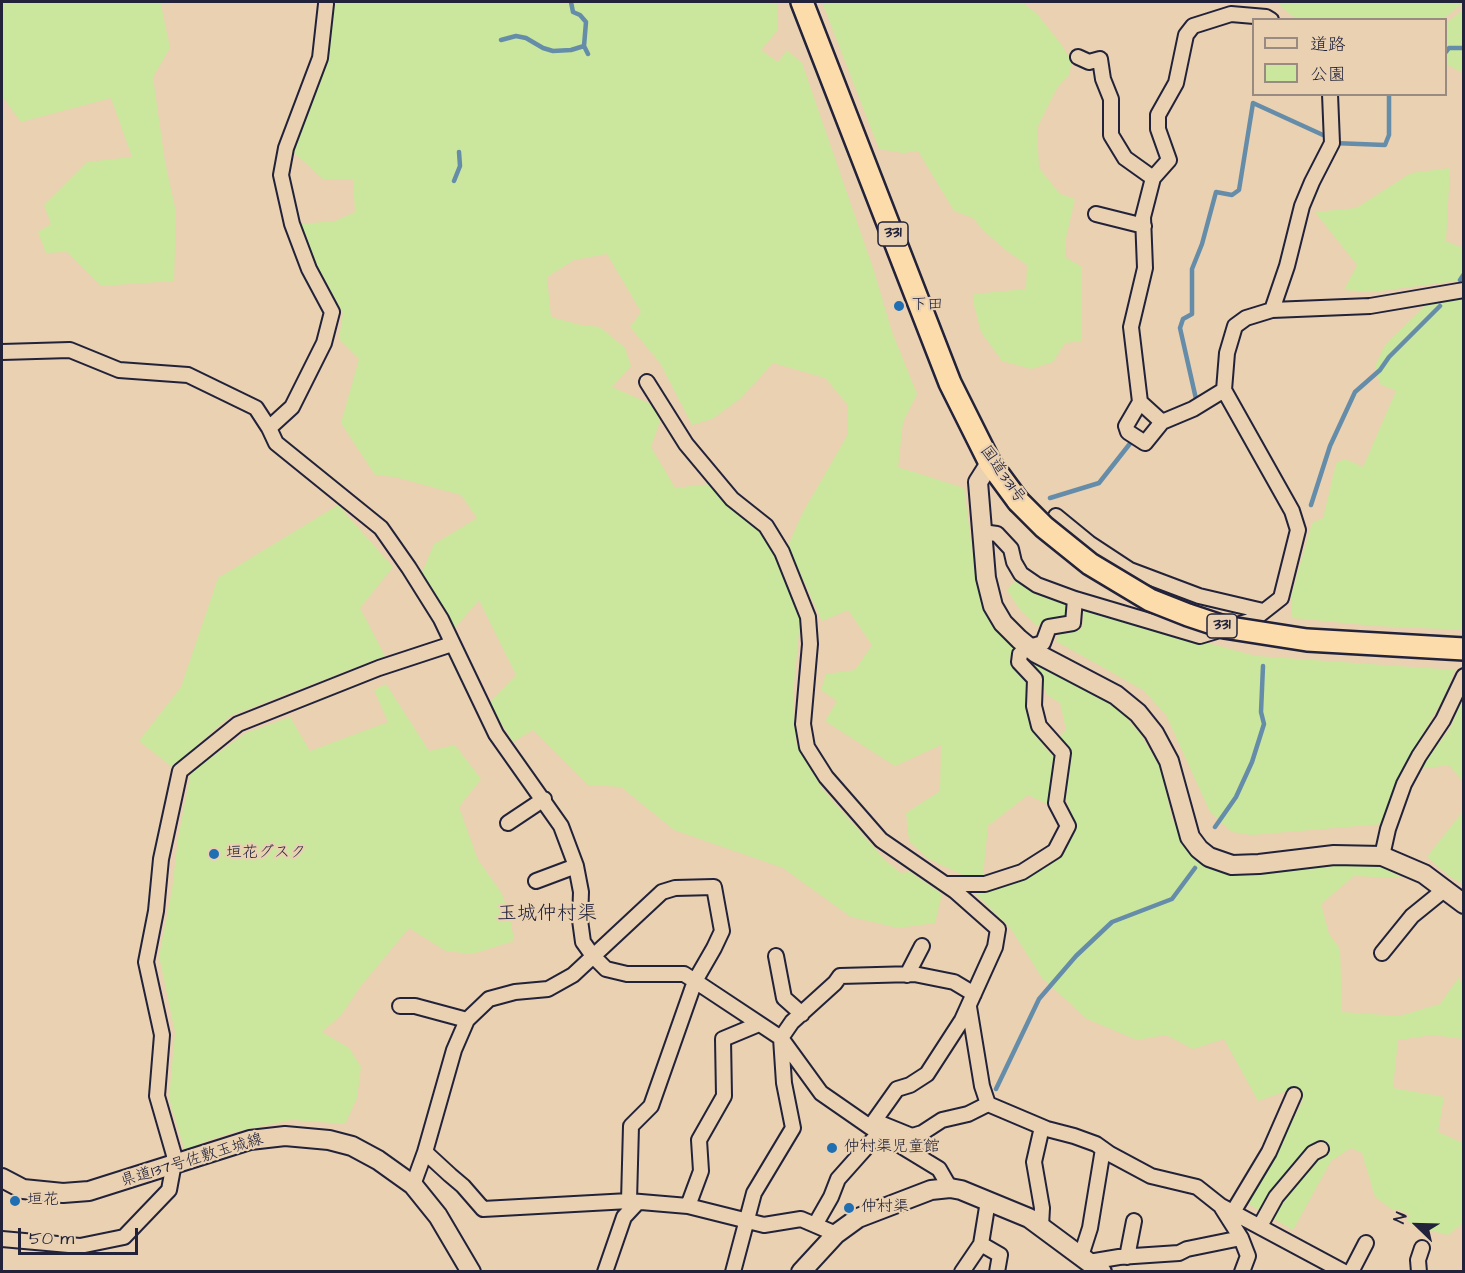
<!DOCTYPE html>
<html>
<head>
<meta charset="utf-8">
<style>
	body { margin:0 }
	#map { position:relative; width:1465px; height:1273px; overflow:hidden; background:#e9d1b1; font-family:"Architects Daughter","Klee One",sans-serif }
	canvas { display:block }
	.frame { position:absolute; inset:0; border:3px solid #22223b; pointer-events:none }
	.legend { position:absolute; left:1252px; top:18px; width:195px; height:78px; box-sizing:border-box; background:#e9d1b1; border:2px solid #998b82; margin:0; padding:8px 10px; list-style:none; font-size:18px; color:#22223b }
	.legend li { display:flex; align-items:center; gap:12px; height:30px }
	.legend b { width:30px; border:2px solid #998b82 }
	.north { position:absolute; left:1387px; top:1195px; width:60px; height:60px; -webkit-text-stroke:4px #e9d1b1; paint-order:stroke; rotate:293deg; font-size:16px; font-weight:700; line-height:24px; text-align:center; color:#22223b }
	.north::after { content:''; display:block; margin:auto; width:21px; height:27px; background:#22223b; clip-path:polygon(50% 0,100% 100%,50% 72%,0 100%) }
	.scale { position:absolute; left:18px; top:1228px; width:120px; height:27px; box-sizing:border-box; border:3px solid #22223b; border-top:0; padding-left:8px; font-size:18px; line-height:21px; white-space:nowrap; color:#22223b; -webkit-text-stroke:4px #e9d1b1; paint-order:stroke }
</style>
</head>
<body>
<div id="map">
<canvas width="1465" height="1273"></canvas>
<div class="frame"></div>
<ul class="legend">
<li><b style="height:8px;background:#e9d1b1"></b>道路</li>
<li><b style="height:16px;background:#cbe79e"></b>公園</li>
</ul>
<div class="north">N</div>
<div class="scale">50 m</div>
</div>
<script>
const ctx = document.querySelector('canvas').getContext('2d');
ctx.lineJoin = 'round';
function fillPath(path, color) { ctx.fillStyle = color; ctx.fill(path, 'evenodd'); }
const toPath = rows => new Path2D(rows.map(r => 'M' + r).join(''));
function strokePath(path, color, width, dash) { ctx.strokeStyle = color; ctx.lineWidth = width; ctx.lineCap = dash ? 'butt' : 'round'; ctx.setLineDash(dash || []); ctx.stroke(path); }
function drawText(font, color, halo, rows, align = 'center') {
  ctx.font = font + ' "Architects Daughter","Klee One",sans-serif'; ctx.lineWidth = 4.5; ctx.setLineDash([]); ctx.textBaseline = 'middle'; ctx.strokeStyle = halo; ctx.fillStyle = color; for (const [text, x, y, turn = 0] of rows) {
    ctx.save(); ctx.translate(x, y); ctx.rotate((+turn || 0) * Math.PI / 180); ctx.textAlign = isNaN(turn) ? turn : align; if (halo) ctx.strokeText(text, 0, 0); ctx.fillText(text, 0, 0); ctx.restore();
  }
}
const green = toPath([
	[2,2,162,2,161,4,170,48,153,77,165,162,176,212,174,281,101,286,67,252,46,253,38,232,51,224,44,205,87,162,132,157,111,98,21,122,2,96],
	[331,2,777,2,777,31,761,50,778,62,787,50,802,63,874,271,892,332,917,394,903,422,898,467,964,488,977,587,992,625,1018,645,1010,656,1025,680,1030,691,1030,719,1044,747,1054,756,1049,805,1028,795,988,826,983,876,963,875,927,858,909,841,906,813,940,791,941,745,895,766,825,721,837,701,821,690,826,674,855,670,872,645,848,610,822,621,788,546,802,514,848,434,848,405,825,378,773,363,741,398,712,419,692,425,660,363,630,327,641,312,607,254,574,260,547,277,551,317,581,325,600,327,625,348,631,366,612,387,653,405,660,421,651,447,675,488,710,484,728,506,761,532,777,561,800,621,793,695,796,743,823,790,885,860,901,873,910,872,942,894,935,923,898,928,851,917,783,868,674,830,621,787,588,785,533,730,513,742,489,703,516,675,479,600,454,629,422,572,434,544,477,518,461,495,395,477,375,475,341,423,359,359,339,339,343,313,315,261,300,224,335,221,355,212,353,179,323,179,292,151,311,97,327,57,332,3],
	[822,2,1022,2,1037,14,1061,44,1072,62,1069,75,1057,88,1037,128,1039,168,1060,194,1075,199,1066,238,1065,257,1082,267,1082,341,1065,343,1053,362,1031,369,1002,361,981,332,974,305,974,294,1026,289,1027,265,1007,251,983,230,973,218,954,211,918,151,903,153,879,149],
	[1277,2,1464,2,1443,19,1301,20,1291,15],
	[1463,9,1463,73,1446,64,1446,24],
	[1450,168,1446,241,1463,248,1463,280,1373,292,1344,290,1357,265,1315,212,1356,208,1411,173],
	[1463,297,1463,630,1376,626,1292,618,1292,593,1312,523,1323,518,1336,463,1345,459,1363,467,1396,391,1380,384,1375,366,1385,345,1430,301],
	[338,505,393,567,360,608,385,656,230,716,172,767,139,741,181,687,218,578],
	[1016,580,1068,603,1068,617,1045,621,1037,626,1021,611,1007,590],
	[1084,610,1256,656,1455,670,1442,701,1413,750,1395,785,1382,824,1252,835,1232,832,1210,812,1166,715,1143,690,1056,641,1059,634,1082,629],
	[1030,656,1096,689,1124,715,1141,735,1161,769,1172,819,1190,853,1222,874,1326,863,1376,864,1403,878,1354,876,1321,904,1329,934,1340,949,1342,1012,1399,1016,1440,1004,1459,977,1463,990,1463,1039,1433,1035,1398,1040,1393,1088,1444,1097,1438,1132,1463,1143,1463,1223,1448,1235,1416,1227,1375,1197,1362,1153,1351,1148,1331,1161,1293,1230,1247,1203,1303,1101,1295,1088,1258,1101,1224,1039,1193,1049,1166,1035,1137,1040,1087,1019,1042,978,1011,929,974,892,1025,877,1063,855,1076,824,1066,799,1072,751,1059,737,1066,730,1060,703,1047,695,1040,678,1027,662],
	[386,684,429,751,455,745,481,779,459,807,478,860,501,892,510,916,514,941,472,954,446,951,409,928,360,987,342,1014,322,1032,349,1048,361,1067,357,1098,345,1124,292,1120,238,1131,206,1141,185,1151,169,1099,175,1032,159,956,172,890,178,838,191,772,246,733,290,717,310,751,388,722,374,690],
	[1463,697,1463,782,1449,765,1420,769,1451,727],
	[1463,807,1463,884,1449,876,1427,857,1463,811]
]);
const stream = toPath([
	[571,2,573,12,580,15,586,22,584,46],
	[501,40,516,36,526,38,543,48,553,51,571,50,584,46,588,54],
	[1446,52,1449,48,1464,48],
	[1333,143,1385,145,1389,135,1389,94],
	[454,181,460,166,459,152],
	[1460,280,1464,274],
	[1196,399,1180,328,1183,319,1192,314,1192,269,1202,244,1216,192,1232,195,1239,190,1253,103,1323,135,1329,136],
	[1050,498,1099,483,1132,441],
	[1311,505,1330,446,1355,392,1380,370,1389,357,1440,306],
	[1215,827,1236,797,1252,762,1264,724,1261,712,1263,666],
	[996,1089,1039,999,1076,956,1112,922,1172,899,1195,868]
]);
const minor = toPath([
	[1078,57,1089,62,1100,59,1103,79,1111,99,1111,135,1125,158,1153,178],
	[1096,214,1144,226],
	[1272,310,1287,266,1302,206,1312,182,1332,143,1330,94],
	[2,352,70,350,119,370,188,375,256,408,269,428,276,443,381,528,409,568,441,619,496,734,561,826,576,866,581,892,580,920,583,942,593,956,606,969,627,974,684,974,695,981,781,1038,821,1093,870,1127,939,1169,950,1188],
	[647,382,686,444,732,499,766,526,782,552,808,617,810,644,803,724,807,747,826,777,881,840,955,891,998,929,995,947,962,1020,927,1074,910,1085,897,1089,870,1127],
	[1140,402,1162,422,1193,409,1224,390],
	[1162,422,1145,443,1128,432,1126,426,1140,402,1131,327,1145,268,1143,217,1153,178,1169,160,1158,129,1158,115,1176,83,1186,35,1193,26,1231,14,1266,17,1271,20],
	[269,428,292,407,324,343,332,312,309,269,292,224,281,175,286,148,320,58,326,4],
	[1056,516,1089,543,1130,570,1199,596,1263,611],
	[982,532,997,534,1011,549,1014,562,1021,574,1037,585,1075,599,1200,636,1253,620,1281,598,1298,530,1292,511,1224,390,1227,353,1235,326,1246,318,1272,310,1370,306,1464,290],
	[508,823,544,799],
	[1382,856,1388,829,1404,784,1419,756,1443,720,1464,676],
	[536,881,576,866],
	[946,884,985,884,1022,872,1055,851,1068,826,1056,803,1063,753,1039,726,1034,706,1035,679,1019,662,1020,654,1029,647,1043,643,1049,627,1073,623,1075,599],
	[1382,953,1412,916,1444,890],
	[776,956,784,998,802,1014],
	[907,975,922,946],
	[400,1006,415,1006,467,1020],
	[969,1007,982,1086,988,1104,1047,1129,1074,1136,1096,1144,1110,1154,1151,1176,1197,1187,1221,1206,1344,1272],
	[875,1121,912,1136,922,1133,942,1120,968,1114,988,1104],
	[425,1152,454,1050,467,1020,489,999,515,992,548,989,573,975,662,892,675,888,714,887,722,931,714,948,695,981,651,1106,631,1126,629,1201],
	[413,1185,425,1152,450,1175,463,1186,483,1209,629,1201,688,1206,764,1225,801,1219,836,1234],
	[988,1201,981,1244,1000,1255,997,1272],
	[688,1206,701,1171,699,1140,724,1096,723,1039,759,1024],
	[1222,1208,1241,1238,1248,1256,1242,1272],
	[1233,1212,1269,1152,1294,1095],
	[815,1225,831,1197,838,1179,879,1133],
	[1041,1226,1042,1208,1034,1162,1042,1127],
	[1260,1226,1276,1197,1313,1153,1321,1149],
	[2,1239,80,1246,124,1237,169,1190,174,1163,174,1155,157,1096,162,1035,146,962,156,911,161,859,180,771,238,724,379,668,452,644],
	[1081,1256,1090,1228,1103,1149],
	[1127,1257,1134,1221],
	[1089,1262,1119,1257,1179,1253,1187,1249,1241,1238],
	[605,1272,624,1217,638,1202],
	[733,1272,754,1193,793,1128,784,1083,781,1038,792,1022,835,983,840,976,914,974,954,982,974,994],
	[962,1272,981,1244],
	[1351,1272,1366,1243],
	[1419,1272,1418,1260,1422,1248]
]);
const secondary = toPath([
	[990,463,978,482,986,578,993,606,1003,623,1019,639,1036,653,1116,695,1138,713,1154,733,1169,761,1190,837,1199,849,1209,857,1232,865,1259,864,1334,855,1382,856,1424,874,1464,904],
	[2,1178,23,1189,63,1193,89,1191,250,1140,285,1136,329,1140,352,1146,378,1160,413,1185,438,1216,471,1272],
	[801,1272,836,1234,858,1218,931,1190,950,1188,961,1190,1029,1218,1102,1272]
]);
const trunk = toPath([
	[802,2,950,383,990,463,1018,501]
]);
const trunkBridge = toPath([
	[1018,501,1044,527,1090,564,1150,600,1188,615,1224,627,1307,640,1464,649]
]);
const markers = [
	[899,306,6,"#1f6fb2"],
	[214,854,6,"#1f6fb2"],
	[832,1148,6,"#1f6fb2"],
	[15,1201,6,"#1f6fb2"],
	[849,1208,6,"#1f6fb2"]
];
const shields = [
	[893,234,30],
	[1222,626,30]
];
const shieldNames = [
	["331",893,234],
	["331",1222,626]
];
const poiNames = [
	["下田",911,306],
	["垣花グスク",226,854],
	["仲村渠児童館",844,1148],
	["垣花",27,1201],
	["仲村渠",861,1208]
];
const streetNames = [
	["国道331号",1002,475,55],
	["県道137号佐敷玉城線",192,1161,-17]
];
const quarterNames = [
	["玉城仲村渠",547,915]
];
fillPath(green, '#cbe79e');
strokePath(stream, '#658da9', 4.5);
strokePath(minor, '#22223b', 18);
strokePath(secondary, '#22223b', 22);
strokePath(trunk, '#22223b', 26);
strokePath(minor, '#e9d1b1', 14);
strokePath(secondary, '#e9d1b1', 18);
strokePath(trunk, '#fddcac', 21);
strokePath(trunkBridge, '#22223b', 26, []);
strokePath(trunkBridge, '#fddcac', 21);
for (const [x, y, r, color] of markers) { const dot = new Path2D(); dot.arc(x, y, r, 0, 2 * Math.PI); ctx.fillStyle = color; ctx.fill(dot); strokePath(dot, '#e9d1b1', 2); }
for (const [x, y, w] of shields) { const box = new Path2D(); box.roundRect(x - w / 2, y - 12, w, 24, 4.5); ctx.fillStyle = '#e9d1b1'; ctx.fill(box); strokePath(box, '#22223b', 1.5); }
drawText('bold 15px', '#22223b', null, shieldNames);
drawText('16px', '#22223b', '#e9d1b1', poiNames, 'left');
drawText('16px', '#22223b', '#e9d1b1', streetNames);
drawText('20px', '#22223b', '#e9d1b1', quarterNames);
</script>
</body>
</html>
